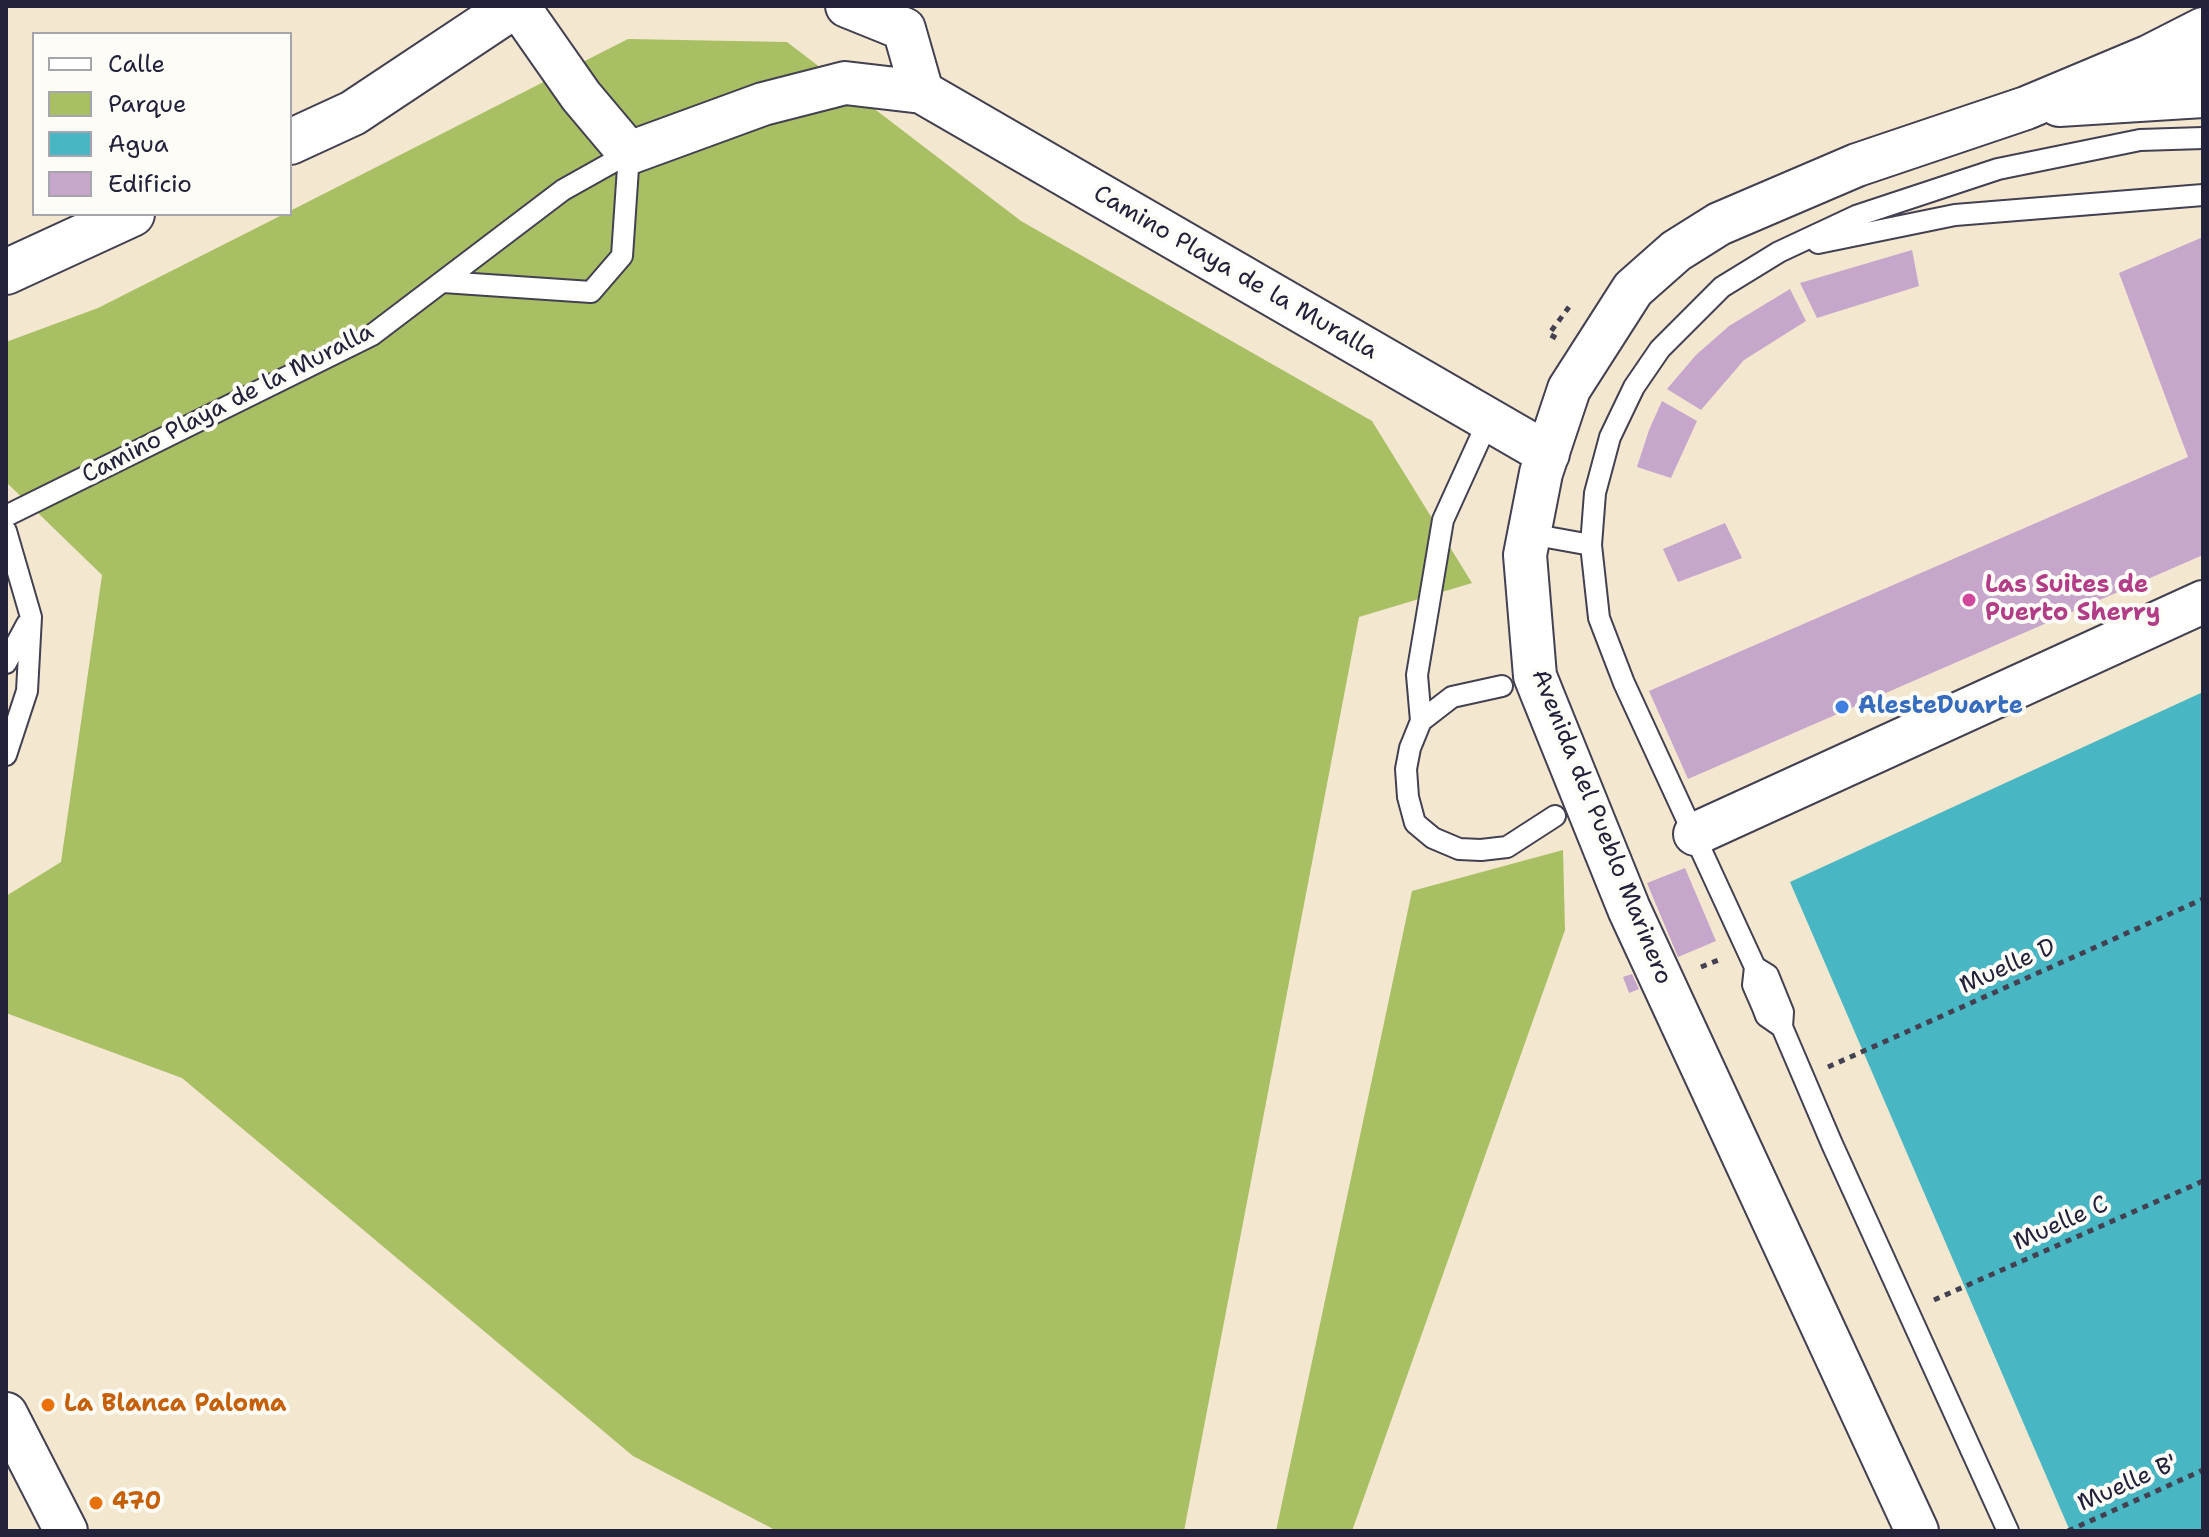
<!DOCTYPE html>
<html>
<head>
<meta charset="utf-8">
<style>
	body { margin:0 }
	#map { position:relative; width:2209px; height:1537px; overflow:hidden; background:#f4e7d0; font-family:"Shantell Sans",sans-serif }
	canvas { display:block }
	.frame { position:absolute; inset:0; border:8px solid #22223b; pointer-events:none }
	.legend { position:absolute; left:32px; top:32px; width:260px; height:184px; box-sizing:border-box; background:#fdfcf7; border:2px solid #a5a5ac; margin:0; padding:10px 14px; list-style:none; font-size:24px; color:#22223b }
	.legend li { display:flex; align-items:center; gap:16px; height:40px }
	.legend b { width:40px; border:2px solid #a5a5ac }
</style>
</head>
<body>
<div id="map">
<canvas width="2209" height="1537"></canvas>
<div class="frame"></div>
<ul class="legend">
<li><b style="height:10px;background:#fff"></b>Calle</li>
<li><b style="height:22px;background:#a8bf63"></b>Parque</li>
<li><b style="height:22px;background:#48b6c3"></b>Agua</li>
<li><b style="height:22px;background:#c6a6cb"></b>Edificio</li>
</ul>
</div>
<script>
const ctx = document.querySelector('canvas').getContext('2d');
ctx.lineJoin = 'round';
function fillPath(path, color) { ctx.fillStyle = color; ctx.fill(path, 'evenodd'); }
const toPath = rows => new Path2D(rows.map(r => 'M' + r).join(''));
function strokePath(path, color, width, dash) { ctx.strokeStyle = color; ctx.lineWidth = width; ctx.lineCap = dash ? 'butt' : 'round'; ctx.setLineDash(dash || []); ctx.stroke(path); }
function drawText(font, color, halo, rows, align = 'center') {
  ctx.font = font + ' "Shantell Sans",sans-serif'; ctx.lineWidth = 8; ctx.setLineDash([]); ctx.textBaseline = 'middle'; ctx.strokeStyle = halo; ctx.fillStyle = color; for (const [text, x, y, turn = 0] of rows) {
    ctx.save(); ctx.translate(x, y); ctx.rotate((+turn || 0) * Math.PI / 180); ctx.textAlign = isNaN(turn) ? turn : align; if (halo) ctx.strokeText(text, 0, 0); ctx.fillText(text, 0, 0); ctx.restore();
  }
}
const green = toPath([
	[628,39,787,42,1021,221,1372,421,1472,583,1359,617,1184,1531,777,1531,633,1456,182,1078,6,1013,6,896,61,862,102,575,6,482,6,342,98,308,284,214,290,214,290,211],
	[1563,850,1565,930,1352,1531,1276,1531,1412,891]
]);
const water = toPath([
	[2203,692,2203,1531,2070,1531,1790,882]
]);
const building = toPath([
	[2203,237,2203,555,1688,779,1649,691,2188,457,2119,273],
	[1912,250,1919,286,1817,318,1800,283],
	[1790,289,1806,321,1744,360,1701,410,1667,389,1696,355,1729,326],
	[1662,401,1697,421,1671,478,1637,467,1649,430],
	[1725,523,1742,558,1678,582,1663,549],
	[1685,868,1716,941,1678,957,1647,883],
	[1632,974,1639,989,1629,993,1623,977]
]);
const path = toPath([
	[1556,338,1549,334,1569,307],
	[1701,967,1721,959],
	[1828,1067,2203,899],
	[1934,1300,2203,1181],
	[2068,1531,2203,1470]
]);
const service = toPath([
	[1818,243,1955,215,2203,195],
	[443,282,591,292,622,256,629,153],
	[6,516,372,335,563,190,629,153],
	[6,531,31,617,27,691,6,755],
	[1530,534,1591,545],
	[6,663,27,624],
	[1502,686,1452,697,1421,721,1410,748,1406,769,1408,797,1415,823,1433,838,1459,849,1481,850,1507,847,1555,816],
	[1421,721,1417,675,1443,520,1489,419],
	[1755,967,1768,975,1783,1012,1782,1027,1832,1144,2008,1531],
	[1782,1027,1766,1016,1763,1008,1753,985,1755,967,1624,683,1599,618,1591,545,1595,493,1610,437,1634,387,1660,349,1722,287,1779,252,1856,216,1998,169,2140,140,2203,138]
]);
const minor = toPath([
	[518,6,581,96,629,153,763,104,845,83,922,92,1548,454],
	[847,6,904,29,922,92],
	[2140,82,2189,66,2203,66],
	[2059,105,2203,96],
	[1695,834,2203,602],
	[6,1414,66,1531],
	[1917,1531,1629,909,1543,696,1535,676,1525,555,1541,473,1569,389,1633,289,1676,251,1719,224,1857,165,2026,108,2150,56,2203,29]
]);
const tertiary = toPath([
	[290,142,353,113,514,6],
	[6,272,132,214]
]);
const markers = [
	[1969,600,8,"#d1479c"],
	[1842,707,8,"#3f7fe0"],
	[48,1405,8,"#e8710a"],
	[96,1503,8,"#e8710a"]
];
const streetNames = [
	["Camino Playa de la Muralla",1235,273,30],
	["Camino Playa de la Muralla",228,404,-27],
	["Avenida del Pueblo Marinero",1601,827,68],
	["Muelle D",2008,967,-24],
	["Muelle C",2061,1224,-24],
	["Muelle B'",2128,1484,-24]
];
const hotelNames = [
	["Las Suites de",1985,586],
	["Puerto Sherry",1985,614]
];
const shopNames = [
	["AlesteDuarte",1858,707]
];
const foodNames = [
	["La Blanca Paloma",64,1405],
	["470",112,1503]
];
fillPath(green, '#a8bf63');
fillPath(water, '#48b6c3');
fillPath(building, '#c6a6cb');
strokePath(service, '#424051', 24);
strokePath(minor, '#424051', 46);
strokePath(tertiary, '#424051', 48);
strokePath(path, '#424051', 5, [6, 6]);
strokePath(service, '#fff', 20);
strokePath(minor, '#fff', 42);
strokePath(tertiary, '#fff', 44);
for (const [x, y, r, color] of markers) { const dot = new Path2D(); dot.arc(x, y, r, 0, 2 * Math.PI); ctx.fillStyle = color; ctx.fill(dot); strokePath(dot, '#fdfcf7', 3); }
drawText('24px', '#22223b', '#fdfcf7', streetNames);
drawText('bold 24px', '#b23c85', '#fdfcf7', hotelNames, 'left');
drawText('bold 24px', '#366cbe', '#fdfcf7', shopNames, 'left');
drawText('bold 24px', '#c56008', '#fdfcf7', foodNames, 'left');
</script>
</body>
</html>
